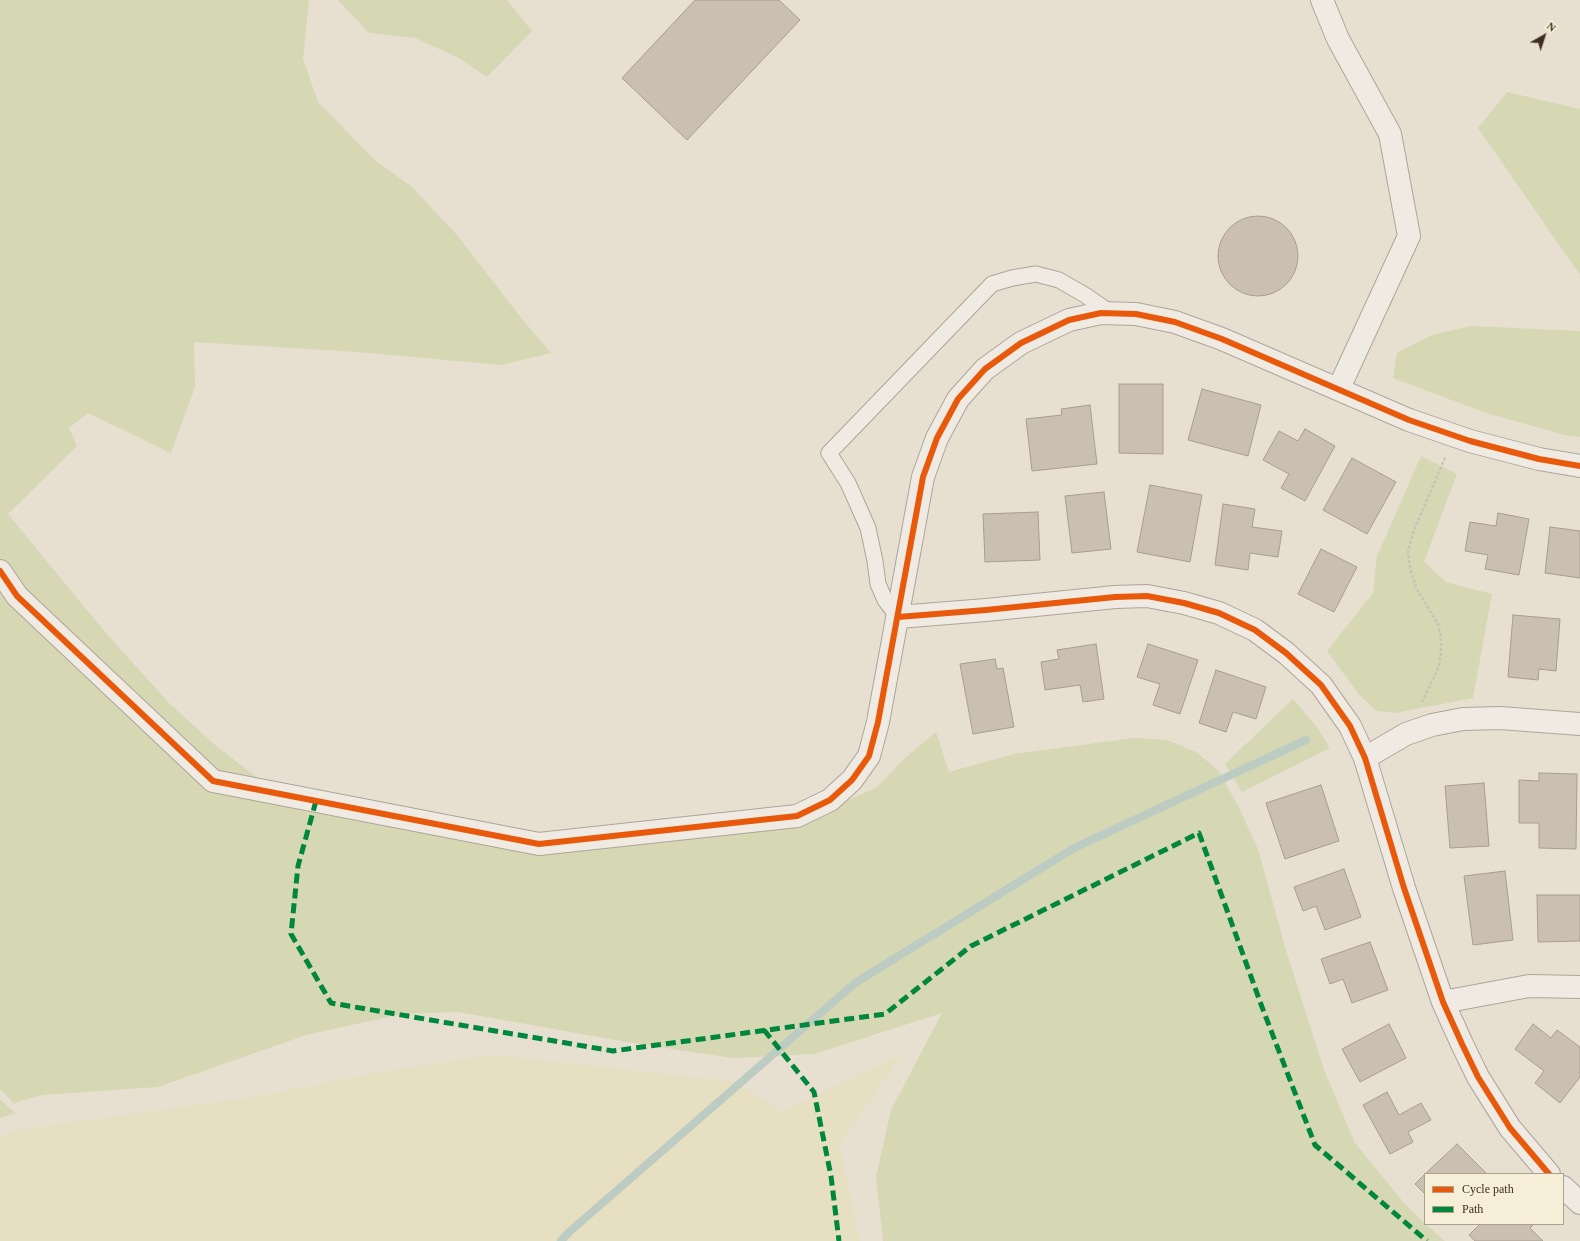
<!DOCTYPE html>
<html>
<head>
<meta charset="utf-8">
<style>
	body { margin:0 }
	#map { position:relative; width:1580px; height:1241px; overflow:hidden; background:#e7e0d1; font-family:Georgia,serif }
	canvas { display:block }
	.legend { position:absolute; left:1424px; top:1173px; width:140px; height:52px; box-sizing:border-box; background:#f7eed8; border:1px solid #ada18e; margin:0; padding:5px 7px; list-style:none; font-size:12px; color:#3d2e20 }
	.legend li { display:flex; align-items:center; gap:8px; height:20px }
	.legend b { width:20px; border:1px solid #ada18e }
	.north { position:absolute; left:1524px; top:16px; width:40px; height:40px; -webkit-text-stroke:3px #f7eed8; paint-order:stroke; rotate:39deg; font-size:11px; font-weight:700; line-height:16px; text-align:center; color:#3d2e20 }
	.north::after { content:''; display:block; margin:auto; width:14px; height:18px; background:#3d2e20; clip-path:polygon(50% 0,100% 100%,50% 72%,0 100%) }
</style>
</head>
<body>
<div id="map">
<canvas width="1580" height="1241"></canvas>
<ul class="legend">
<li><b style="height:5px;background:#e8590c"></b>Cycle path</li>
<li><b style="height:5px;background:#00873e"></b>Path</li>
</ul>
<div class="north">N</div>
</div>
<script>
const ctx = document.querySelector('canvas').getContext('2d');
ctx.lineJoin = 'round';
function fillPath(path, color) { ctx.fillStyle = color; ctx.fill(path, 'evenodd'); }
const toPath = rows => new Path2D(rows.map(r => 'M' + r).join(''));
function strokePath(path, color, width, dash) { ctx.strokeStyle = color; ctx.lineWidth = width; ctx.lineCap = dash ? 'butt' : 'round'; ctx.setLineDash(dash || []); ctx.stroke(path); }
const farmland = toPath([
	[902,1054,840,1144,860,1241,0,1241,0,1136,19,1130,259,1096,385,1071,496,1055,738,1082,781,1112]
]);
const green = toPath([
	[0,0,309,0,303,59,318,102,376,161,412,187,457,235,522,319,551,353,501,365,357,352,194,342,195,387,171,453,88,413,69,428,77,446,8,514,105,632,170,704,215,745,263,782,324,809,391,827,535,832,672,823,836,805,876,788,906,757,936,732,949,772,1014,754,1134,738,1167,740,1196,752,1219,771,1240,810,1258,849,1285,947,1324,1070,1355,1143,1405,1204,1425,1224,1445,1241,883,1241,876,1177,891,1110,942,1013,814,1054,732,1058,627,1042,458,1012,402,1014,306,1035,158,1087,42,1095,14,1103,0,1089],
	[338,0,507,0,532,31,487,77,457,57,415,38,369,33],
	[1507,92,1580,109,1580,275,1478,128],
	[1471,326,1580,331,1580,437,1564,435,1483,412,1393,378,1397,353,1432,335],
	[1421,456,1457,474,1424,562,1446,582,1492,594,1473,698,1395,713,1377,711,1360,696,1327,651,1373,593,1377,556],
	[1293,699,1316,726,1330,748,1242,792,1225,764],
	[0,1099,15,1113,0,1118]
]);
const stream = toPath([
	[561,1241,568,1233,855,983,1074,848,1306,740]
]);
const building = toPath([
	[695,0,779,0,800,20,687,140,622,78,695,0],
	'1218 256a40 40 0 1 1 80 0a40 40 0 1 1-80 0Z',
	[1119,384,1163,384,1163,454,1119,453,1119,384],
	[1202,389,1261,405,1248,456,1188,440,1202,389],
	[1090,405,1097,464,1032,471,1026,419,1062,415,1061,409,1090,405],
	[1305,429,1335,446,1305,501,1281,488,1289,474,1263,460,1279,431,1298,441,1305,429],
	[1352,458,1396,482,1367,534,1323,510,1352,458],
	[1150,485,1202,495,1190,562,1137,552,1150,485],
	[1104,492,1111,549,1072,553,1065,496,1104,492],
	[1223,504,1255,509,1252,527,1282,531,1278,557,1250,553,1248,570,1215,565,1223,504],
	[1038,512,1040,560,985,562,983,514,1038,512],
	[1498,513,1529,519,1519,575,1485,569,1488,555,1465,551,1470,522,1496,526,1498,513],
	[1550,527,1580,531,1580,578,1545,573,1550,527],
	[1321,549,1357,567,1334,612,1298,594,1321,549],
	[1513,615,1560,619,1556,671,1539,669,1538,680,1508,677,1513,615],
	[1096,644,1104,699,1083,702,1080,685,1045,690,1041,662,1059,659,1057,650,1096,644],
	[1148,644,1198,660,1180,714,1153,705,1160,684,1137,677,1148,644],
	[995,659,997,669,1003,668,1014,727,973,734,960,664,995,659],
	[1216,670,1266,687,1256,719,1233,712,1226,732,1199,723,1216,670],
	[1539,773,1577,774,1576,849,1539,848,1539,823,1519,823,1519,780,1539,781,1539,773],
	[1484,783,1489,846,1450,848,1445,786,1484,783],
	[1321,785,1339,841,1285,859,1266,803,1321,785],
	[1344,869,1361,917,1325,930,1316,906,1303,911,1294,887,1344,869],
	[1505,871,1513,940,1473,945,1464,876,1505,871],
	[1537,895,1580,895,1580,941,1538,942,1537,895],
	[1370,942,1388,990,1352,1003,1343,979,1330,984,1321,959,1370,942],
	[1389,1024,1406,1058,1360,1082,1342,1049,1389,1024],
	[1533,1024,1551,1038,1557,1030,1580,1047,1580,1077,1560,1103,1535,1083,1544,1071,1515,1049,1533,1024],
	[1387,1092,1399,1115,1421,1103,1431,1120,1408,1132,1413,1142,1390,1154,1363,1105,1387,1092],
	[1457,1144,1487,1174,1425,1174,1457,1144],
	[1425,1174,1425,1194,1415,1184,1425,1174],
	[1480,1224,1534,1224,1530,1228,1543,1241,1475,1241,1469,1235,1480,1224]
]);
const path = toPath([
	[1422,702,1439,666,1441,652,1441,637,1438,624,1416,588,1410,568,1408,552,1413,532,1445,458]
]);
const lane = toPath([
	[898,617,885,600,878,584,875,561,868,528,848,483,829,453,992,284,1012,278,1036,274,1059,280,1085,295,1111,313]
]);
const street = toPath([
	[1322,0,1338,39,1390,134,1409,236,1339,388],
	[0,571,17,596,213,781,539,844,797,816,830,800,852,780,869,756,878,722,923,477,937,438,958,399,985,369,1021,343,1069,320,1101,313,1136,314,1175,322,1222,339,1409,420,1470,441,1539,459,1580,466],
	[898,617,986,610,1115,597,1147,596,1184,603,1219,613,1255,630,1286,653,1321,685,1350,726,1365,758,1404,888,1443,1002,1462,1044,1478,1077,1510,1128,1549,1174],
	[1365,758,1406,734,1432,725,1463,719,1500,718,1580,724],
	[1443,1002,1529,986,1580,987],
	[1563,1187,1580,1203]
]);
const quiet = toPath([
	[316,801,298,866,291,934,331,1003,613,1051,885,1014,971,946,1199,833,1262,1007,1315,1145,1427,1241],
	[764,1030,814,1092,831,1176,839,1241]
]);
const cycleway = toPath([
	[0,571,17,596,213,781,539,844,797,816,830,800,852,780,869,756,878,722,923,477,937,438,958,399,985,369,1021,343,1069,320,1101,313,1136,314,1175,322,1222,339,1409,420,1470,441,1539,459,1580,466],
	[898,617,986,610,1115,597,1147,596,1184,603,1219,613,1255,630,1286,653,1321,685,1350,726,1365,758,1404,888,1443,1002,1462,1044,1478,1077,1510,1128,1549,1174]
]);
fillPath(farmland, '#e6dfc2');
fillPath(green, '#d6d7b3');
strokePath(stream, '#bcccc2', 8);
fillPath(building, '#cbbfb2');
strokePath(building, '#a89c90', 1);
strokePath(lane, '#ada599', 17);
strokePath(street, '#ada599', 24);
strokePath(path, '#c8c2b9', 2.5, [3, 2]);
strokePath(lane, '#efebe3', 15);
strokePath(street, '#efebe3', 22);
strokePath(quiet, '#00873e', 5, [10, 5]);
strokePath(cycleway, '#e8590c', 6);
</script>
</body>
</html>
